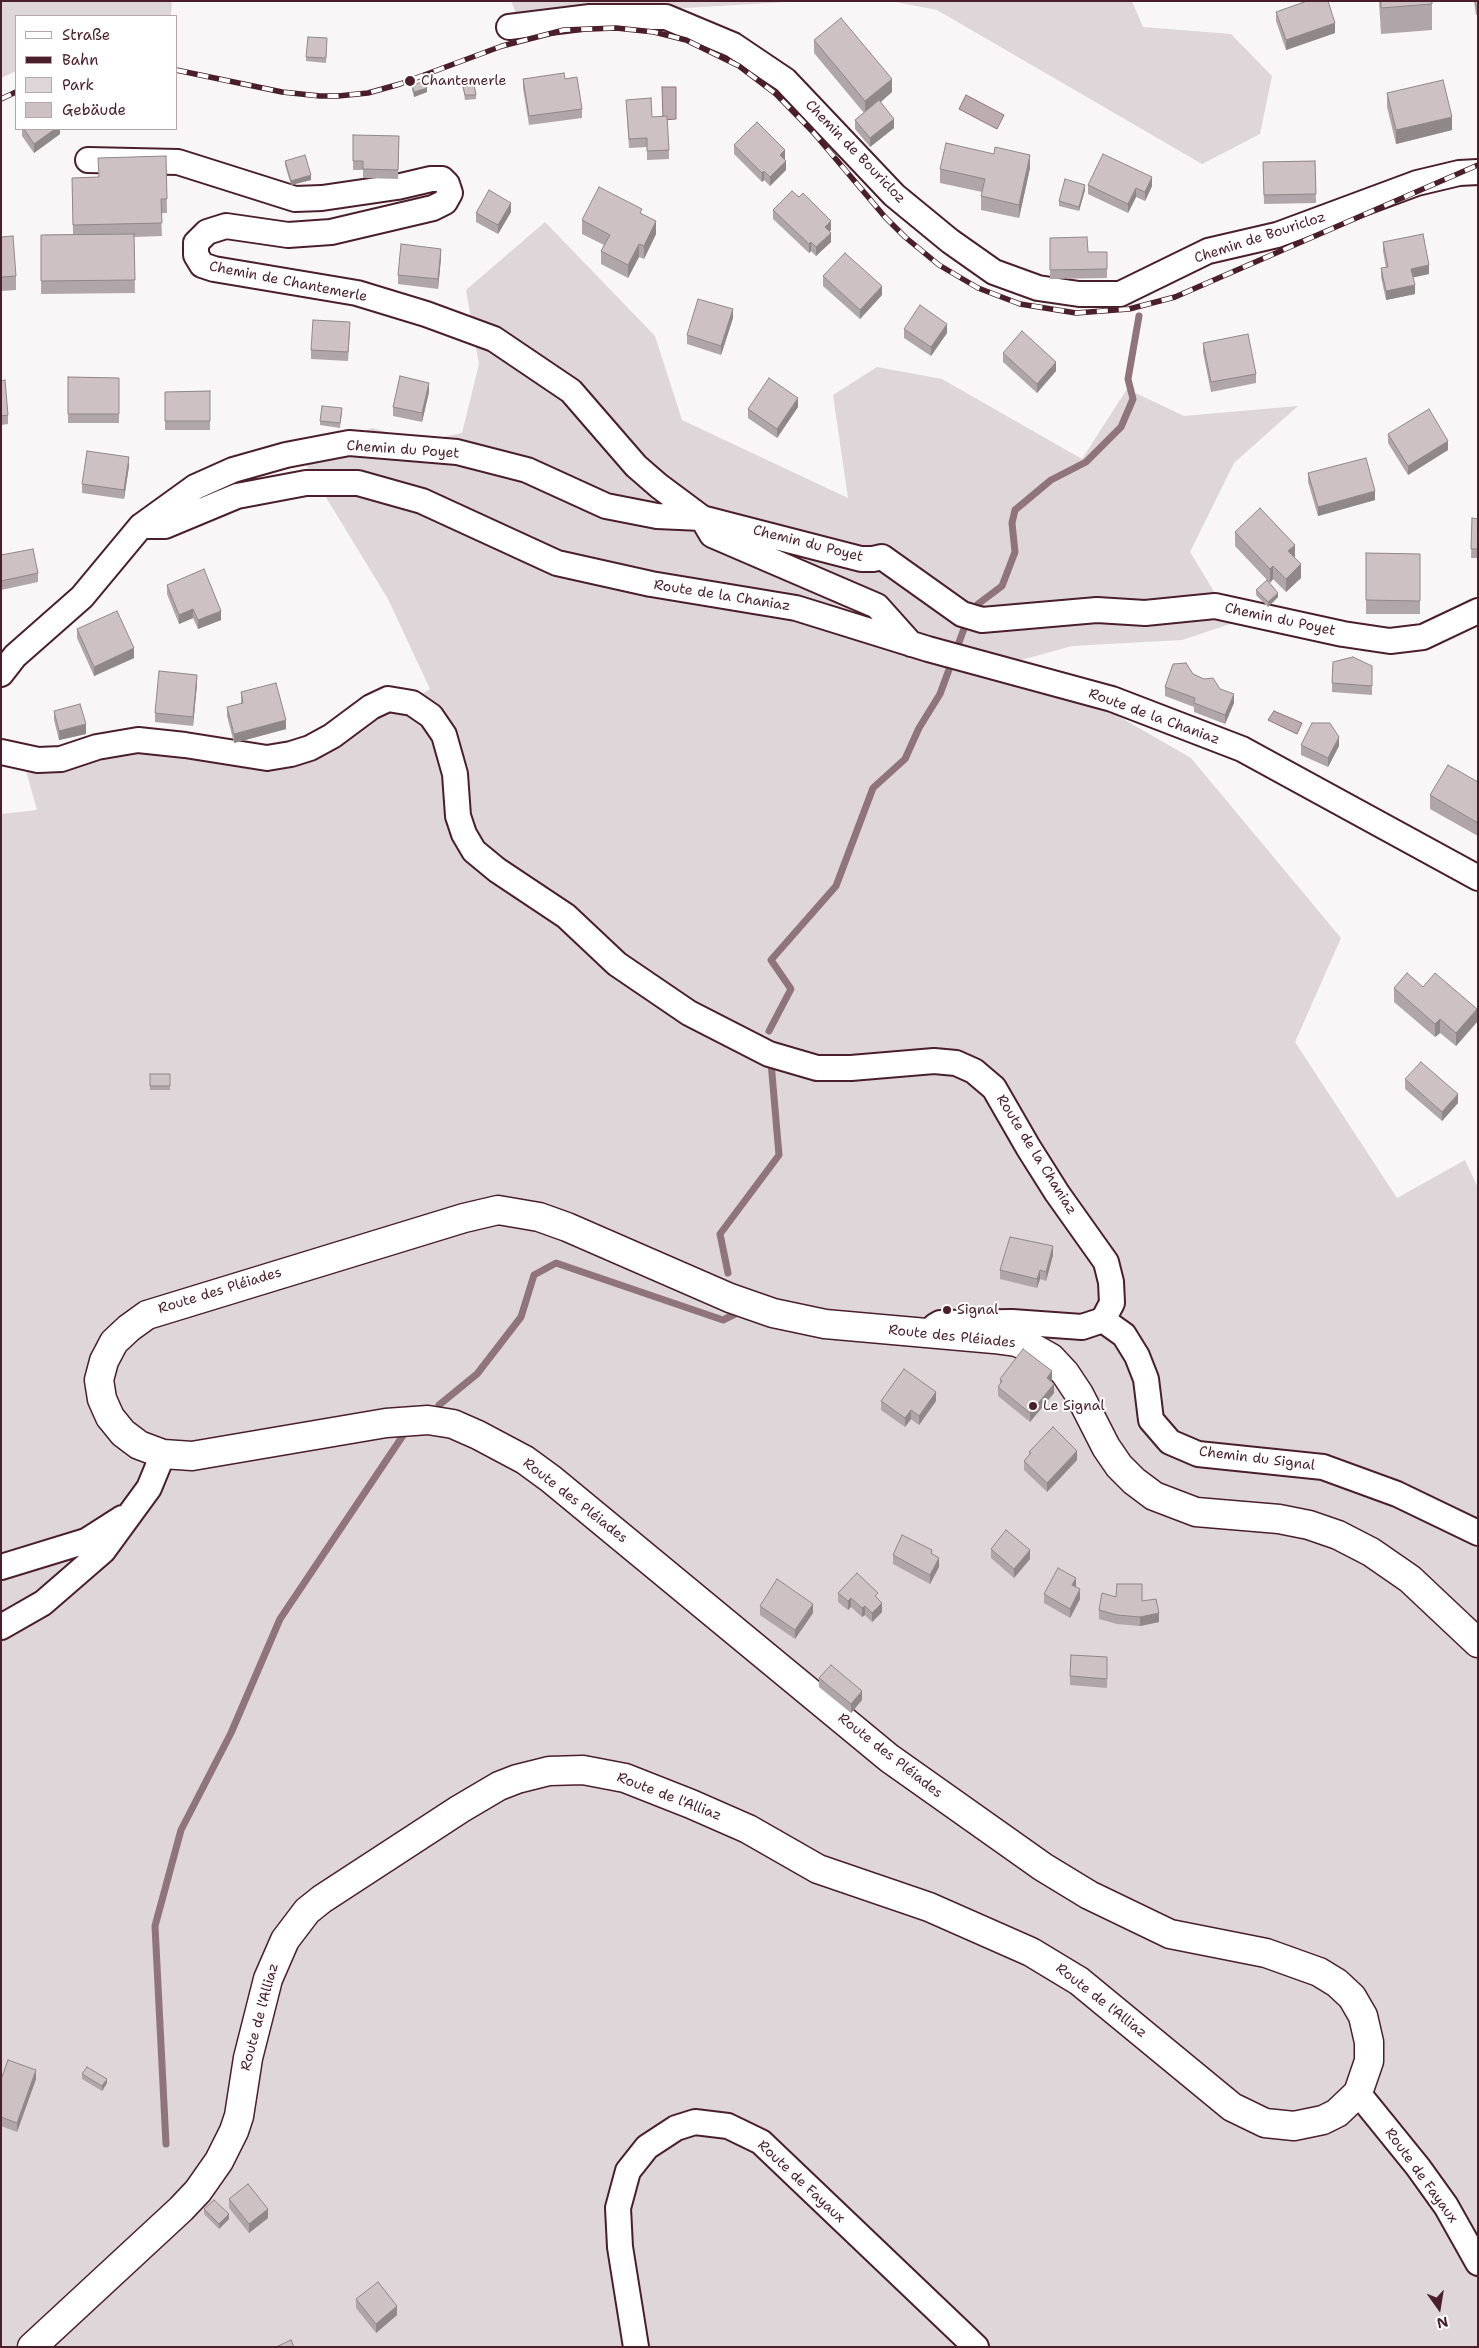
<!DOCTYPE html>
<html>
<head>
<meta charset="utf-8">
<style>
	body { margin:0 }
	#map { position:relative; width:1479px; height:2348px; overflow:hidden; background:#f8f6f7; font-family:"Shantell Sans",sans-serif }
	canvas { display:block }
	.frame { position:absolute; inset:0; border:2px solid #4a1f2b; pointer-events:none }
	.legend { position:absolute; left:15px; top:15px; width:162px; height:115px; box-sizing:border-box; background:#fff; border:1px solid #b7a5aa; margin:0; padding:6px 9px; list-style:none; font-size:15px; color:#4a1f2b }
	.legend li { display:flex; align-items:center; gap:10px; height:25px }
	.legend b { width:25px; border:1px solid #b7a5aa }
	.north { position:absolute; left:1414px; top:2283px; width:50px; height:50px; -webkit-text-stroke:4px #fff; paint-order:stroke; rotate:167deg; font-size:14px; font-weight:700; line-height:20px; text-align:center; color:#4a1f2b }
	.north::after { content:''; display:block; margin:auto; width:18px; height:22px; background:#4a1f2b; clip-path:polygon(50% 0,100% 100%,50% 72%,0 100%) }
</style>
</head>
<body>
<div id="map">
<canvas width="1479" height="2348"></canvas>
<div class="frame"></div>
<ul class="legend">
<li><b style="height:6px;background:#fff"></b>Straße</li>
<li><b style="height:6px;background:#4a1f2b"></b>Bahn</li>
<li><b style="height:14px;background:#ded6d9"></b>Park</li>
<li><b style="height:14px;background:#cdc1c4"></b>Gebäude</li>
</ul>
<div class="north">N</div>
</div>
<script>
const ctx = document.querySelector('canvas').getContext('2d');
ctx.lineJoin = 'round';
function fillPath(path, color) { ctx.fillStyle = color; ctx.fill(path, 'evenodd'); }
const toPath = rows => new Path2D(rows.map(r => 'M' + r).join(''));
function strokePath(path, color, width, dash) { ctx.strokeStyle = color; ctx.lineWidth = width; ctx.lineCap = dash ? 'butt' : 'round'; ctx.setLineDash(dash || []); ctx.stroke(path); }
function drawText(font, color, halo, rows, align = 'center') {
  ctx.font = font + ' "Shantell Sans",sans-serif'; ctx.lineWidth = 4; ctx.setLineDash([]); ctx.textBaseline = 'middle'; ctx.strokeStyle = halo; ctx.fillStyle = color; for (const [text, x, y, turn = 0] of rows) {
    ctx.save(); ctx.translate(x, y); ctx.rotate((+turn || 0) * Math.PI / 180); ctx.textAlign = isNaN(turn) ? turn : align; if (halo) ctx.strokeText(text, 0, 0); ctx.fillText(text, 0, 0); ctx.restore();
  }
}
const green = toPath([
	[1,1,172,1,171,16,16,16,16,71,1,78],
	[511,1,803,1,518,18],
	[891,1,1132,1,1143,27,1231,34,1272,76,1260,134,1202,164,937,10],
	[545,222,655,336,682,420,848,498,833,395,877,367,942,379,1082,459,1127,389,1184,416,1298,406,1234,463,1190,552,1233,623,1182,640,1072,646,1021,660,1191,758,1341,938,1295,1042,1397,1198,1465,1160,1478,1188,1478,2347,1,2347,1,814,37,810,26,771,53,765,154,751,261,766,301,763,430,689,388,599,302,458,372,428,421,442,462,433,479,364,466,290]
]);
const water = toPath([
	[662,87,676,87,676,119,663,120,662,87],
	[966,95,1004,115,997,129,959,109,966,95],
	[1274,711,1302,723,1297,734,1268,720,1274,711]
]);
const stream = toPath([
	[769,1031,791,989,771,960,836,886,873,788,905,759,919,728,940,694,965,626,978,604,1002,586,1015,552,1012,523,1015,510,1051,480,1086,462,1121,427,1133,399,1128,379,1139,316],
	[728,1273,720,1234,779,1155,771,1062],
	[439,1405,477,1374,521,1317,534,1275,556,1263,723,1320,737,1313],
	[166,2144,155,1926,181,1830,231,1733,280,1619,406,1431]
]);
const street = toPath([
	[509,27,590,17,666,17,733,45,785,80,894,195,950,241,994,272,1038,288,1079,294,1120,294,1208,251,1277,235,1417,183,1459,173,1478,172],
	[88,160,178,162,295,199,322,198,397,187,431,179,442,179,447,184,450,193,445,202,433,208,331,232,288,235,226,226,207,232,196,243,196,255,202,265,214,269,357,293,426,314,494,339,571,391,636,466,659,486,702,518,712,535,877,606,911,644],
	[141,526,195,487,233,470,286,455,349,443,457,452,527,470,606,506,657,516,702,518,861,559,873,559,882,557,962,614,982,620,1097,610,1145,613,1215,606,1343,634,1390,641,1423,637,1478,611],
	[1,674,15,656,82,597,141,526,165,526,237,496,306,483,358,483,422,501,557,563,651,584,796,608,928,649,1112,699,1242,749,1478,878],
	[1,752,38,760,61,759,97,747,138,740,185,745,267,758,291,754,310,748,332,736,371,707,388,699,412,703,431,716,444,735,455,774,458,816,464,834,474,851,497,870,566,916,617,964,689,1013,769,1054,817,1068,851,1068,934,1061,956,1063,974,1071,994,1088,1028,1147,1057,1193,1106,1262,1111,1282,1112,1303,1103,1320,1082,1327,1012,1322,940,1323,935,1326],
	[1103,1320,1124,1335,1137,1356,1146,1379,1151,1420,1170,1442,1198,1454,1323,1467,1397,1494,1478,1533],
	[1,1567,86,1541,122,1518],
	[1,1627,43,1603,103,1551,149,1488,163,1454],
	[1358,2093,1418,2167,1446,2206,1478,2263],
	[636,2347,620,2247,618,2208,628,2171,647,2147,676,2128,695,2122,728,2126,761,2142,976,2347]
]);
const secondary = toPath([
	[32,2347,181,2209,198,2191,219,2161,234,2131,239,2116,248,2058,268,1979,285,1940,307,1911,322,1899,460,1809,499,1786,517,1779,549,1771,583,1770,625,1778,691,1804,748,1829,818,1869,929,1907,1031,1952,1079,1981,1232,2107,1265,2123,1294,2126,1323,2120,1337,2113,1358,2093,1369,2061,1369,2042,1363,2016,1352,1997,1337,1983,1319,1972,1266,1953,1170,1934,1089,1895,1043,1867,889,1758,551,1479,525,1460,478,1435,453,1424,428,1420,386,1423,192,1456,163,1454,139,1445,123,1433,110,1417,102,1399,99,1380,104,1361,114,1342,129,1328,147,1315,464,1218,498,1210,539,1217,567,1227,730,1298,773,1313,825,1324,994,1339,1016,1342,1035,1349,1051,1358,1065,1373,1079,1394,1106,1447,1119,1466,1134,1481,1154,1496,1196,1512,1279,1519,1309,1525,1338,1535,1371,1552,1410,1579,1478,1643]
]);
const rail = toPath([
	[176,70,282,92,320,96,338,96,368,93,400,84,502,46,564,30,616,28,654,32,686,40,739,66,776,94,813,132,885,217,905,237,939,265,978,288,1020,304,1076,313,1129,309,1175,297,1478,165],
	[1,99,16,92]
]);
const wall = toPath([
	[1379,1,1432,1,1432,30,1381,34],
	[1474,1,1478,1,1478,14,1476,15],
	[1276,12,1335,33,1286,50,1276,21],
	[327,38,326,63,306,61,306,57],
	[814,40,892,92,881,102,894,128,870,147,855,129,855,120,864,113,814,53],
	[523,79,565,79,582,109,582,118,529,125,523,88],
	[412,85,427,92,414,97,412,90],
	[463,87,476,95,476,99,465,100],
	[1387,93,1452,130,1396,144,1387,107],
	[626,100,652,117,669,150,669,159,647,160,647,147,629,148],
	[22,129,60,129,60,134,34,153,22,136],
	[399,136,398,179,363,178,363,170,353,170,353,161],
	[734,145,785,159,784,160,786,170,770,186,764,180,762,182,734,154],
	[166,156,167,213,161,213,162,236,134,237,135,293,41,294,41,235,73,234,72,178,98,177],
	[285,161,311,180,291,185,285,165],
	[1315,161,1316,203,1264,204,1263,162],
	[1030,168,1019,218,981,210,981,196,982,192,940,183,940,169],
	[1088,185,1152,186,1145,201,1136,197,1128,213,1088,194],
	[1085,190,1079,211,1059,206,1059,201],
	[773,210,831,230,830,231,831,242,816,256,811,251,809,253,773,219],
	[511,212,498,234,476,222,476,213],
	[642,214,656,234,644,259,639,257,628,278,601,264,601,251,604,245,582,234,582,220],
	[1,237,16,276,16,290,1,291],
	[1050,238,1088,252,1107,252,1107,278,1050,279],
	[1383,242,1429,274,1413,277,1415,294,1386,300,1381,277,1381,268,1386,268,1383,251],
	[441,258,438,289,398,284,398,275],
	[823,276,882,295,860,319,823,286],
	[733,318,721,355,687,344,687,335],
	[904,329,947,333,931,356,904,338],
	[350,331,348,361,311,359,311,350],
	[1203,343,1256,374,1256,383,1211,392,1203,352],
	[1003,353,1056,371,1037,393,1003,362],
	[68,377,119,378,119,423,68,423],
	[1,381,8,415,8,424,1,425],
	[210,391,210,430,165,430,165,392],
	[429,392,422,422,393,416,393,407],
	[798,407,777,438,748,418,748,409],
	[342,412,340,428,320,425,320,421],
	[1388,434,1448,450,1408,475,1388,443],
	[129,466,124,499,82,493,82,484],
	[1308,473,1375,500,1318,516,1308,482],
	[1472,518,1478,519,1478,558,1471,558],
	[1235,532,1295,558,1301,578,1286,592,1273,579,1270,583,1235,546],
	[1366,553,1420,554,1420,614,1366,614],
	[1,555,38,573,38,582,1,590],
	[167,585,221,620,198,629,193,618,179,624,167,594],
	[1256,590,1278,597,1268,607,1256,595],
	[77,629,134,658,94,676,77,638],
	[1372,666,1372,695,1332,692,1332,683],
	[1193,674,1220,689,1234,703,1225,724,1194,712,1194,707,1165,696,1165,687],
	[197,684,193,726,155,722,155,713],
	[241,692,286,729,234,743,227,716,227,707,241,704],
	[54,711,86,734,59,740,54,720],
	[1301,745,1339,746,1328,767,1301,755],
	[1478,782,1478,836,1430,809,1430,795],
	[1423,987,1477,1022,1456,1046,1440,1033,1435,1037,1394,1002,1394,988],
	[150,1074,170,1074,170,1090,150,1090],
	[1405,1079,1458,1103,1442,1121,1405,1089],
	[1053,1255,1046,1281,1040,1279,1037,1288,1000,1279,1000,1270],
	[1000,1379,1052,1380,1051,1381,1054,1393,1030,1422,998,1396,998,1387,1000,1385],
	[881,1401,936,1401,919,1425,911,1419,905,1427,881,1410],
	[1029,1452,1077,1460,1047,1492,1024,1470,1024,1461,1029,1455],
	[991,1549,1030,1559,1014,1578,991,1558],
	[932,1554,939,1567,930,1584,893,1564,893,1555],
	[1076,1587,1080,1599,1070,1618,1044,1603,1044,1594],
	[838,1593,878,1598,882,1612,872,1622,865,1615,862,1617,851,1607,848,1610,838,1602],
	[1116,1597,1142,1601,1159,1622,1140,1626,1117,1624,1099,1619,1099,1610],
	[760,1606,813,1613,795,1639,760,1615],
	[1107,1667,1107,1688,1070,1685,1070,1676],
	[819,1678,862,1700,851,1713,819,1687],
	[82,2074,107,2083,102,2091,82,2079],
	[36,2079,17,2132,1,2126,1,2080],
	[229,2199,268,2218,249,2233,229,2208],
	[204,2209,229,2219,219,2229,204,2214],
	[356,2299,397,2315,376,2333,356,2308]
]);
const shadedWall = toPath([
	[1335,23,1335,33,1286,50,1286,40],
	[892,79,892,92,865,115,865,101],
	[427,88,427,92,414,97,414,92],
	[1452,117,1452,130,1396,144,1396,130],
	[894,119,894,128,870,147,870,138],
	[55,129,60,129,60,134,34,153,34,144],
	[785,150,785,159,780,164,780,155],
	[1030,155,1030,168,1019,218,1019,205],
	[786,161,786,170,770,186,770,177],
	[764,171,764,180,762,182,762,173],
	[311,175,311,180,291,185,291,181],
	[1152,177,1152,186,1145,201,1145,192],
	[1085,185,1085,190,1079,211,1079,207],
	[1136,188,1136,197,1128,213,1128,204],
	[511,203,511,212,498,234,498,225],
	[656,221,656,234,644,259,644,246],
	[831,221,831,230,825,236,825,227],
	[831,233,831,242,816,256,816,247],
	[811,242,811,251,809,253,809,244],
	[639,244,639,257,628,278,628,265],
	[441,249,441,258,438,289,438,279],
	[1429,265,1429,274,1411,278,1411,269],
	[1415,285,1415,294,1386,300,1386,291],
	[882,286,882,295,860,319,860,310],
	[733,309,733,318,721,355,721,346],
	[947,324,947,333,931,356,931,347],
	[1056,362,1056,371,1037,393,1037,384],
	[429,383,429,392,422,422,422,413],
	[798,398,798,407,777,438,777,429],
	[1448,441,1448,450,1408,475,1408,466],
	[129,457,129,466,124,499,124,490],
	[1375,491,1375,500,1318,516,1318,507],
	[1295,545,1295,558,1288,551],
	[1301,564,1301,578,1286,592,1286,579],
	[1273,566,1273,579,1270,583,1270,569],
	[1278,593,1278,597,1268,607,1268,602],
	[193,609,193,618,179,624,179,615],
	[221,611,221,620,198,629,198,620],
	[134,648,134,658,94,676,94,667],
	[197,675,197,684,193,726,193,717],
	[1234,694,1234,703,1225,724,1225,715],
	[286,720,286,729,234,743,234,734],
	[86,724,86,734,59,740,59,731],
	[1339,737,1339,746,1328,767,1328,758],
	[1477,1009,1477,1022,1456,1046,1456,1033],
	[1440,1019,1440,1033,1435,1037,1435,1024],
	[1458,1094,1458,1103,1442,1121,1442,1112],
	[1053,1246,1053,1255,1046,1281,1046,1272],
	[1040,1270,1040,1279,1037,1288,1037,1279],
	[1052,1371,1052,1380,1047,1387,1047,1378],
	[1054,1384,1054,1393,1030,1422,1030,1413],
	[936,1392,936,1401,919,1425,919,1416],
	[911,1410,911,1419,905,1427,905,1418],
	[1077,1451,1077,1460,1047,1492,1047,1483],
	[1030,1550,1030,1559,1014,1578,1014,1569],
	[939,1558,939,1567,930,1584,930,1575],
	[1076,1578,1076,1587,1072,1594,1072,1585],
	[1080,1589,1080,1599,1070,1618,1070,1609],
	[851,1598,851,1607,848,1610,848,1601],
	[882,1603,882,1612,872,1622,872,1613],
	[813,1604,813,1613,795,1639,795,1630],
	[865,1606,865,1615,862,1617,862,1608],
	[1159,1613,1159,1622,1140,1626,1140,1617],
	[862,1691,862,1700,851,1713,851,1704],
	[36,2070,36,2079,17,2132,17,2123],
	[107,2079,107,2083,102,2091,102,2086],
	[268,2209,268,2218,249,2233,249,2224],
	[229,2214,229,2219,219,2229,219,2224],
	[397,2306,397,2315,376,2333,376,2324]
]);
const building = toPath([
	[1307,1,1328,1,1335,23,1286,40,1276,12,1307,1],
	[1381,1,1432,1,1432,4,1381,8,1381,1],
	[1475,1,1478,1,1478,5,1476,6,1475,1],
	[841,18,892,79,865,101,814,40,841,18],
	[308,37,327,38,326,58,306,57,308,37],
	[564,73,565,79,577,77,582,109,529,116,523,79,564,73],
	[1443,80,1452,117,1396,130,1387,93,1443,80],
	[425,81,427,88,414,92,412,85,425,81],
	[474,84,476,95,465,95,463,87,474,84],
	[651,98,652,117,667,116,669,150,647,151,647,138,629,139,626,100,651,98],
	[879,100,894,119,870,138,855,120,879,100],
	[757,122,785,150,780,155,786,161,770,177,764,171,762,173,734,145,757,122],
	[24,129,55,129,34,144,24,129],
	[353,135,399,136,398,170,363,169,363,161,353,161,353,135],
	[946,143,994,154,995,147,1030,155,1019,205,981,196,985,179,940,169,946,143],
	[1103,154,1152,177,1145,192,1136,188,1128,204,1088,185,1103,154],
	[305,155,311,175,291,181,285,161,305,155],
	[166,156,167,199,161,199,162,223,73,225,72,178,99,177,98,158,166,156],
	[1315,161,1316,194,1264,195,1263,162,1315,161],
	[1065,179,1085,185,1079,207,1059,201,1065,179],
	[599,187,642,209,640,213,656,221,644,246,639,244,628,265,601,251,610,235,582,220,599,187],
	[489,190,511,203,498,225,476,213,489,190],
	[792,191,799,197,803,193,831,221,825,227,831,233,816,247,811,242,809,244,773,210,792,191],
	[134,234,135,280,41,281,41,235,134,234],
	[1423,234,1429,265,1411,269,1415,285,1386,291,1381,268,1388,267,1383,242,1423,234],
	[13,236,16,276,1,277,1,237,13,236],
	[1087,237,1088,252,1107,252,1107,269,1050,270,1050,238,1087,237],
	[401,244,441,249,438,279,398,275,401,244],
	[845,253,882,286,860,310,823,276,845,253],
	[698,299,733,309,721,346,687,335,698,299],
	[920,305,947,324,931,347,904,329,920,305],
	[313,320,350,322,348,352,311,350,313,320],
	[1022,331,1056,362,1037,384,1003,353,1022,331],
	[1248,334,1256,374,1211,382,1203,343,1248,334],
	[400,376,429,383,422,413,393,407,400,376],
	[68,377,119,378,119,414,68,414,68,377],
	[769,378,798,398,777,429,748,409,769,378],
	[5,380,8,415,1,416,1,381,5,380],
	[210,391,210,421,165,421,165,392,210,391],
	[322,406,342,408,340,423,320,421,322,406],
	[1429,409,1448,441,1408,466,1388,434,1429,409],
	[87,451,129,457,124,490,82,484,87,451],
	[1366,458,1375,491,1318,507,1308,473,1366,458],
	[1260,508,1295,545,1288,551,1301,564,1286,579,1273,566,1270,569,1235,532,1260,508],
	[1472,518,1478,519,1478,549,1471,549,1472,518],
	[33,549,38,573,1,581,1,555,33,549],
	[1366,553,1420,554,1420,601,1366,600,1366,553],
	[204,569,221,611,198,620,193,609,179,615,167,585,204,569],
	[1267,580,1278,593,1268,602,1256,590,1267,580],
	[117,611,134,648,94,667,77,629,117,611],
	[1353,657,1372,666,1372,686,1332,683,1333,662,1353,657],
	[1186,663,1193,674,1204,679,1213,678,1220,689,1234,694,1225,715,1194,703,1195,698,1165,687,1173,664,1186,663],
	[159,671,197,675,193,717,155,713,159,671],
	[276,683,286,720,234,734,227,707,243,703,241,692,276,683],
	[80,704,86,724,59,731,54,711,80,704],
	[1312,723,1330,723,1339,737,1328,758,1301,745,1312,723],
	[1448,765,1478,782,1478,823,1430,795,1448,765],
	[1407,973,1423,987,1435,973,1477,1009,1456,1033,1440,1019,1435,1024,1394,988,1407,973],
	[1421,1062,1458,1094,1442,1112,1405,1079,1421,1062],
	[150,1074,170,1074,170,1086,150,1086,150,1074],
	[1010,1237,1053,1246,1046,1272,1040,1270,1037,1279,1000,1270,1010,1237],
	[1023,1349,1052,1371,1047,1378,1054,1384,1030,1413,998,1387,1002,1381,1000,1379,1023,1349],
	[904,1369,936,1392,919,1416,911,1410,905,1418,881,1401,904,1369],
	[1053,1427,1077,1451,1047,1483,1024,1461,1031,1453,1029,1452,1053,1427],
	[1006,1530,1030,1550,1014,1569,991,1549,1006,1530],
	[902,1535,932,1550,931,1553,939,1558,930,1575,893,1555,902,1535],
	[1058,1568,1076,1578,1072,1585,1080,1589,1070,1609,1044,1594,1058,1568],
	[857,1573,878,1593,875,1596,882,1603,872,1613,865,1606,862,1608,851,1598,848,1601,838,1593,857,1573],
	[777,1579,813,1604,795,1630,760,1606,777,1579],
	[1117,1584,1142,1584,1142,1601,1156,1599,1159,1613,1140,1617,1117,1615,1099,1610,1102,1593,1116,1597,1117,1584],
	[1071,1655,1107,1657,1107,1679,1070,1676,1071,1655],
	[831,1665,862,1691,851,1704,819,1678,831,1665],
	[8,2060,36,2070,17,2123,1,2117,1,2080,8,2060],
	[87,2067,107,2079,102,2086,82,2074,87,2067],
	[248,2184,268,2209,249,2224,229,2199,248,2184],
	[214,2200,229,2214,219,2224,204,2209,214,2200],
	[378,2282,397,2306,376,2324,356,2299,378,2282],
	[291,2340,294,2347,276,2347,291,2340]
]);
const markers = [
	[410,81,6,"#4a1f2b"],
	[947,1310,5,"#4a1f2b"],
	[1033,1406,5,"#4a1f2b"]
];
const poiNames = [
	["Chantemerle",421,81],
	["Signal",957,1310],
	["Le Signal",1043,1406]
];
const streetNames = [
	["Chemin de Bouricloz",855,152,46],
	["Chemin de Bouricloz",1260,238,-18],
	["Chemin de Chantemerle",288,282,11],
	["Chemin du Poyet",403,450,4],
	["Chemin du Poyet",808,544,14],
	["Route de la Chaniaz",722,596,9],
	["Chemin du Poyet",1280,620,12],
	["Route de la Chaniaz",1154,717,20],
	["Route de la Chaniaz",1036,1155,58],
	["Route des Pléiades",220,1291,-17],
	["Route des Pléiades",952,1337,6],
	["Chemin du Signal",1257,1459,7],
	["Route des Pléiades",575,1501,38],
	["Route des Pléiades",890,1756,38],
	["Route de l'Alliaz",669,1797,21],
	["Route de l'Alliaz",1101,2001,38],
	["Route de l'Alliaz",260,2017,-75],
	["Route de Fayaux",1421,2176,54],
	["Route de Fayaux",801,2182,43]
];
fillPath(green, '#ded6d9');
fillPath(water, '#bdadb0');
strokePath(water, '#8f747b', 1);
strokePath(stream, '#8f747b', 7);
strokePath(street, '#4a1f2b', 28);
strokePath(secondary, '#4a1f2b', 31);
strokePath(street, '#fff', 24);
strokePath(secondary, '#fff', 28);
strokePath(rail, '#4a1f2b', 5.5);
strokePath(rail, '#fff', 4, [11]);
fillPath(wall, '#b0a6a9');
fillPath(shadedWall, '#908789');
fillPath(building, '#cdc1c4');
strokePath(building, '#908789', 1);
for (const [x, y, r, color] of markers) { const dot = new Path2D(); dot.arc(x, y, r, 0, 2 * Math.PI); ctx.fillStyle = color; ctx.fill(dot); strokePath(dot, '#fff', 2); }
drawText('14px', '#4a1f2b', '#fff', poiNames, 'left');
drawText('14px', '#4a1f2b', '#fff', streetNames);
</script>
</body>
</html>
